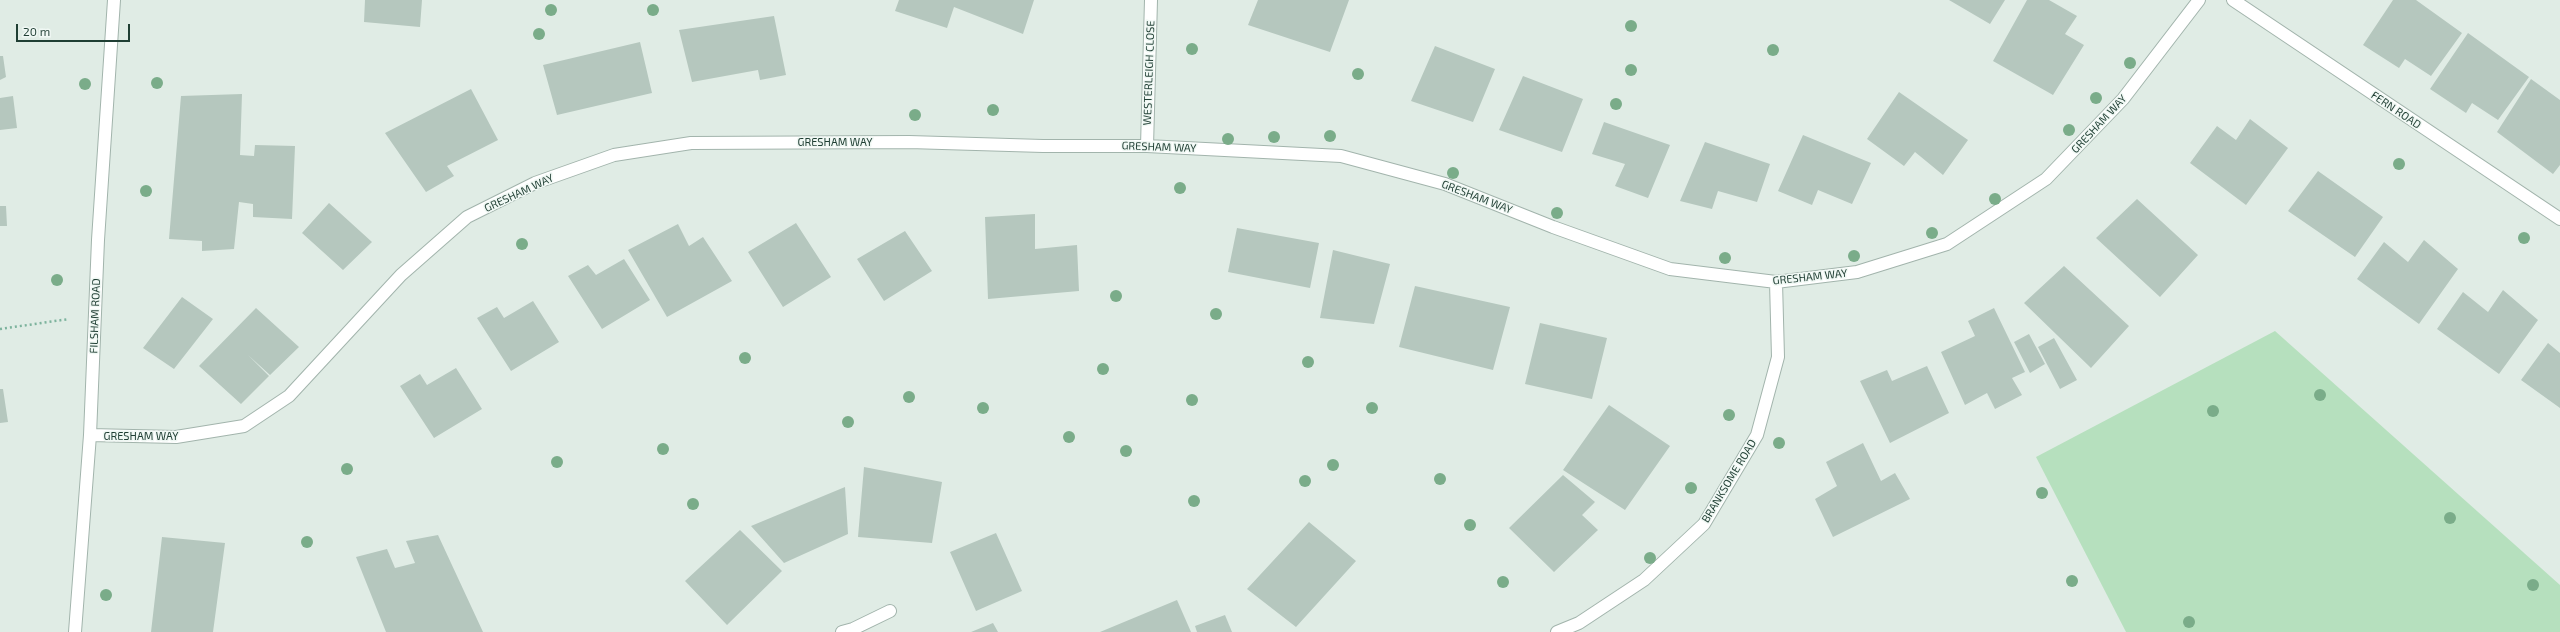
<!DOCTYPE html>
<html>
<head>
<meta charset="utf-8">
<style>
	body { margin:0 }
	#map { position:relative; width:2560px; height:632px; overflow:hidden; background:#e0ece5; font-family:"Exo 2",sans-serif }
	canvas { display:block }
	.scale { position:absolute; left:16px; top:24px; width:114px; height:18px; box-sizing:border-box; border:2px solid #1f3e33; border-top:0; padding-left:5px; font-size:12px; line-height:14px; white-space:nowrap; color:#1f3e33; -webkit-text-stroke:3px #f0f8f4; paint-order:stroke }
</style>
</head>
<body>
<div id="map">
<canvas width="2560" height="632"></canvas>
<div class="scale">20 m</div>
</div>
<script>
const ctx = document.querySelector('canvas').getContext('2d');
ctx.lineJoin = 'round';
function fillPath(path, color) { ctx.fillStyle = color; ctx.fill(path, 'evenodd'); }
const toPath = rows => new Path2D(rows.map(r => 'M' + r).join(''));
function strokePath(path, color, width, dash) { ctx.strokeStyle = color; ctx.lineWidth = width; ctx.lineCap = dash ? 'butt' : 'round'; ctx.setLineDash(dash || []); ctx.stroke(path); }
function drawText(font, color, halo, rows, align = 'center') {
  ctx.font = font + ' "Exo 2",sans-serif'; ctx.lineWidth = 3; ctx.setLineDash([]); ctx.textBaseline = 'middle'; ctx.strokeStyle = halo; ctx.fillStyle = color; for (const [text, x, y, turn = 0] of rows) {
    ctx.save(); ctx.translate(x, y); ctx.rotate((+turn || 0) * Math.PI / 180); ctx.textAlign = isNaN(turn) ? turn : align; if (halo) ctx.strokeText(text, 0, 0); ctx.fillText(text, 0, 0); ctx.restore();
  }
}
const green = toPath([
	[2275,331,2560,585,2560,632,2126,632,2036,457]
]);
const building = toPath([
	[365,0,422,0,420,27,364,22],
	[899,0,1034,0,1023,34,954,7,947,28,895,11],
	[1258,0,1349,0,1330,52,1248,25],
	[1949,0,2005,0,1990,24],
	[2027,0,2049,0,2077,16,2065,34,2084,45,2053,95,1993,61],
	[2393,0,2416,0,2462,33,2431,76,2405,59,2399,68,2363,45],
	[774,16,786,75,760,80,758,70,692,82,679,30],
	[2468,33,2529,77,2498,120,2472,103,2466,113,2430,89],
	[640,42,652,93,557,115,543,65],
	[1435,46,1495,69,1473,122,1411,101],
	[0,56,3,56,6,77,0,80],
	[1523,76,1583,99,1562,152,1499,130],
	[2531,79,2560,100,2560,165,2553,174,2497,132],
	[471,89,498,140,447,166,454,176,426,192,385,133],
	[1899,92,1968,140,1943,175,1915,152,1904,166,1867,139],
	[242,94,240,155,254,156,255,145,295,146,292,219,253,217,253,204,239,202,234,249,202,251,202,241,169,239,181,96],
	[13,96,17,128,0,130,0,98],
	[2250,119,2288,148,2246,205,2190,163,2217,126,2236,140],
	[1604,122,1670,145,1648,198,1615,186,1625,164,1592,154],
	[1803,135,1871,163,1852,204,1818,190,1812,205,1778,191],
	[1705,142,1770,164,1757,202,1718,191,1712,209,1680,201],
	[2318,171,2383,217,2355,257,2288,211],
	[2137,199,2198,255,2160,297,2096,238],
	[329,203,372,242,343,270,302,233],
	[0,206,6,206,7,226,0,226],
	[1035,214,1035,249,1077,245,1079,291,988,299,985,217],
	[796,223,831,277,783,307,748,252],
	[678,224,689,246,703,237,732,281,667,317,628,250],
	[1237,228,1319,243,1310,288,1228,272],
	[905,231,932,271,884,301,857,259],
	[2424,240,2458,269,2419,324,2357,279,2384,242,2408,262],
	[1333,250,1390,264,1374,324,1320,318],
	[624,259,650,300,602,329,568,276,588,265,596,275],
	[2064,266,2129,326,2091,368,2024,303],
	[1415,286,1510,307,1493,370,1399,347],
	[2503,290,2538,320,2499,374,2437,329,2463,292,2488,312],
	[182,297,213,319,174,369,143,348],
	[533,301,559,342,511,371,477,318,497,307,504,318],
	[256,308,299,347,270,375,248,355,269,376,241,404,199,366],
	[1994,308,2025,372,2012,378,2022,395,1995,409,1987,393,1965,405,1941,352,1975,336,1968,321],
	[1540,323,1607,338,1592,399,1525,384],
	[2029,334,2045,364,2030,373,2014,342],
	[2054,338,2077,380,2060,389,2038,347],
	[2548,343,2560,353,2560,408,2521,380],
	[1927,366,1949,413,1890,443,1860,381,1887,370,1892,381],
	[456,368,482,409,434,438,400,386,420,374,427,385],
	[0,389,3,389,8,422,0,423],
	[1609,405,1670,446,1625,510,1563,470],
	[1863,443,1881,481,1895,473,1910,499,1833,537,1815,499,1837,486,1826,462],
	[864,467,942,482,932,543,858,537],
	[1563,475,1595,502,1582,515,1598,530,1554,572,1509,528],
	[845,487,848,534,784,563,751,526],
	[1309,522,1356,561,1296,627,1247,589],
	[740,530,782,571,727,625,685,581],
	[996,533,1022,591,976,611,950,552],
	[438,535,483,632,386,632,356,557,387,549,395,568,415,563,406,541],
	[162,537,225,543,213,632,151,632],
	[1177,600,1191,632,1100,632],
	[1225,615,1232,632,1197,632,1195,626],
	[993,623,998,632,971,632]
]);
const path = toPath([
	[0,329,69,319]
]);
const minor = toPath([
	[2233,0,2560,219],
	[1147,146,1151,0],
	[90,435,176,437,244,426,289,396,401,275,467,217,535,183,614,155,691,143,909,142,1043,146,1147,146,1341,156,1445,184,1553,227,1670,269,1776,282,1857,272,1947,244,2046,179,2123,99,2199,0],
	[75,632,90,435,98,240,114,0],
	[842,632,853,629,890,611],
	[1557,632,1579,623,1644,580,1704,524,1757,435,1778,357,1776,282]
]);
const trees = [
	[551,10],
	[653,10],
	[1631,26],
	[539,34],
	[1192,49],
	[1773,50],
	[2130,63],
	[1631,70],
	[1358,74],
	[157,83],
	[85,84],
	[2096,98],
	[1616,104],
	[993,110],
	[915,115],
	[2069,130],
	[1330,136],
	[1274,137],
	[1228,139],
	[2399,164],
	[1453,173],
	[1180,188],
	[146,191],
	[1995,199],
	[1557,213],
	[1932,233],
	[2524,238],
	[522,244],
	[1854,256],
	[1725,258],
	[57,280],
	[1116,296],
	[1216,314],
	[745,358],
	[1308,362],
	[1103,369],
	[2320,395],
	[909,397],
	[1192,400],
	[983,408],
	[1372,408],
	[2213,411],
	[1729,415],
	[848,422],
	[1069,437],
	[1779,443],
	[663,449],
	[1126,451],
	[557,462],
	[1333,465],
	[347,469],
	[1440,479],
	[1305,481],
	[1691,488],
	[2042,493],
	[1194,501],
	[693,504],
	[2450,518],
	[1470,525],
	[307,542],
	[1650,558],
	[2072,581],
	[1503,582],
	[2533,585],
	[106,595],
	[2189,622]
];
const streetNames = [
	["WESTERLEIGH CLOSE",1149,73,-88],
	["FERN ROAD",2396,110,34],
	["GRESHAM WAY",2099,124,-47],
	["GRESHAM WAY",835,142],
	["GRESHAM WAY",1159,147,2],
	["GRESHAM WAY",519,193,-25],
	["GRESHAM WAY",1477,197,21],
	["GRESHAM WAY",1810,277,-6],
	["FILSHAM ROAD",95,316,-88],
	["GRESHAM WAY",141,436],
	["BRANKSOME ROAD",1729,481,-59]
];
fillPath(green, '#b6e0be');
fillPath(building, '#b5c7be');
strokePath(minor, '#a2b4ac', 14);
strokePath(path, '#7db39d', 2.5, [2, 3]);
strokePath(minor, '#fff', 12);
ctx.fillStyle = '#7aac89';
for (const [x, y] of trees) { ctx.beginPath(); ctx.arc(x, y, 6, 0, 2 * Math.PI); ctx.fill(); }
drawText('11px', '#1f3e33', '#f0f8f4', streetNames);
</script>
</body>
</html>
